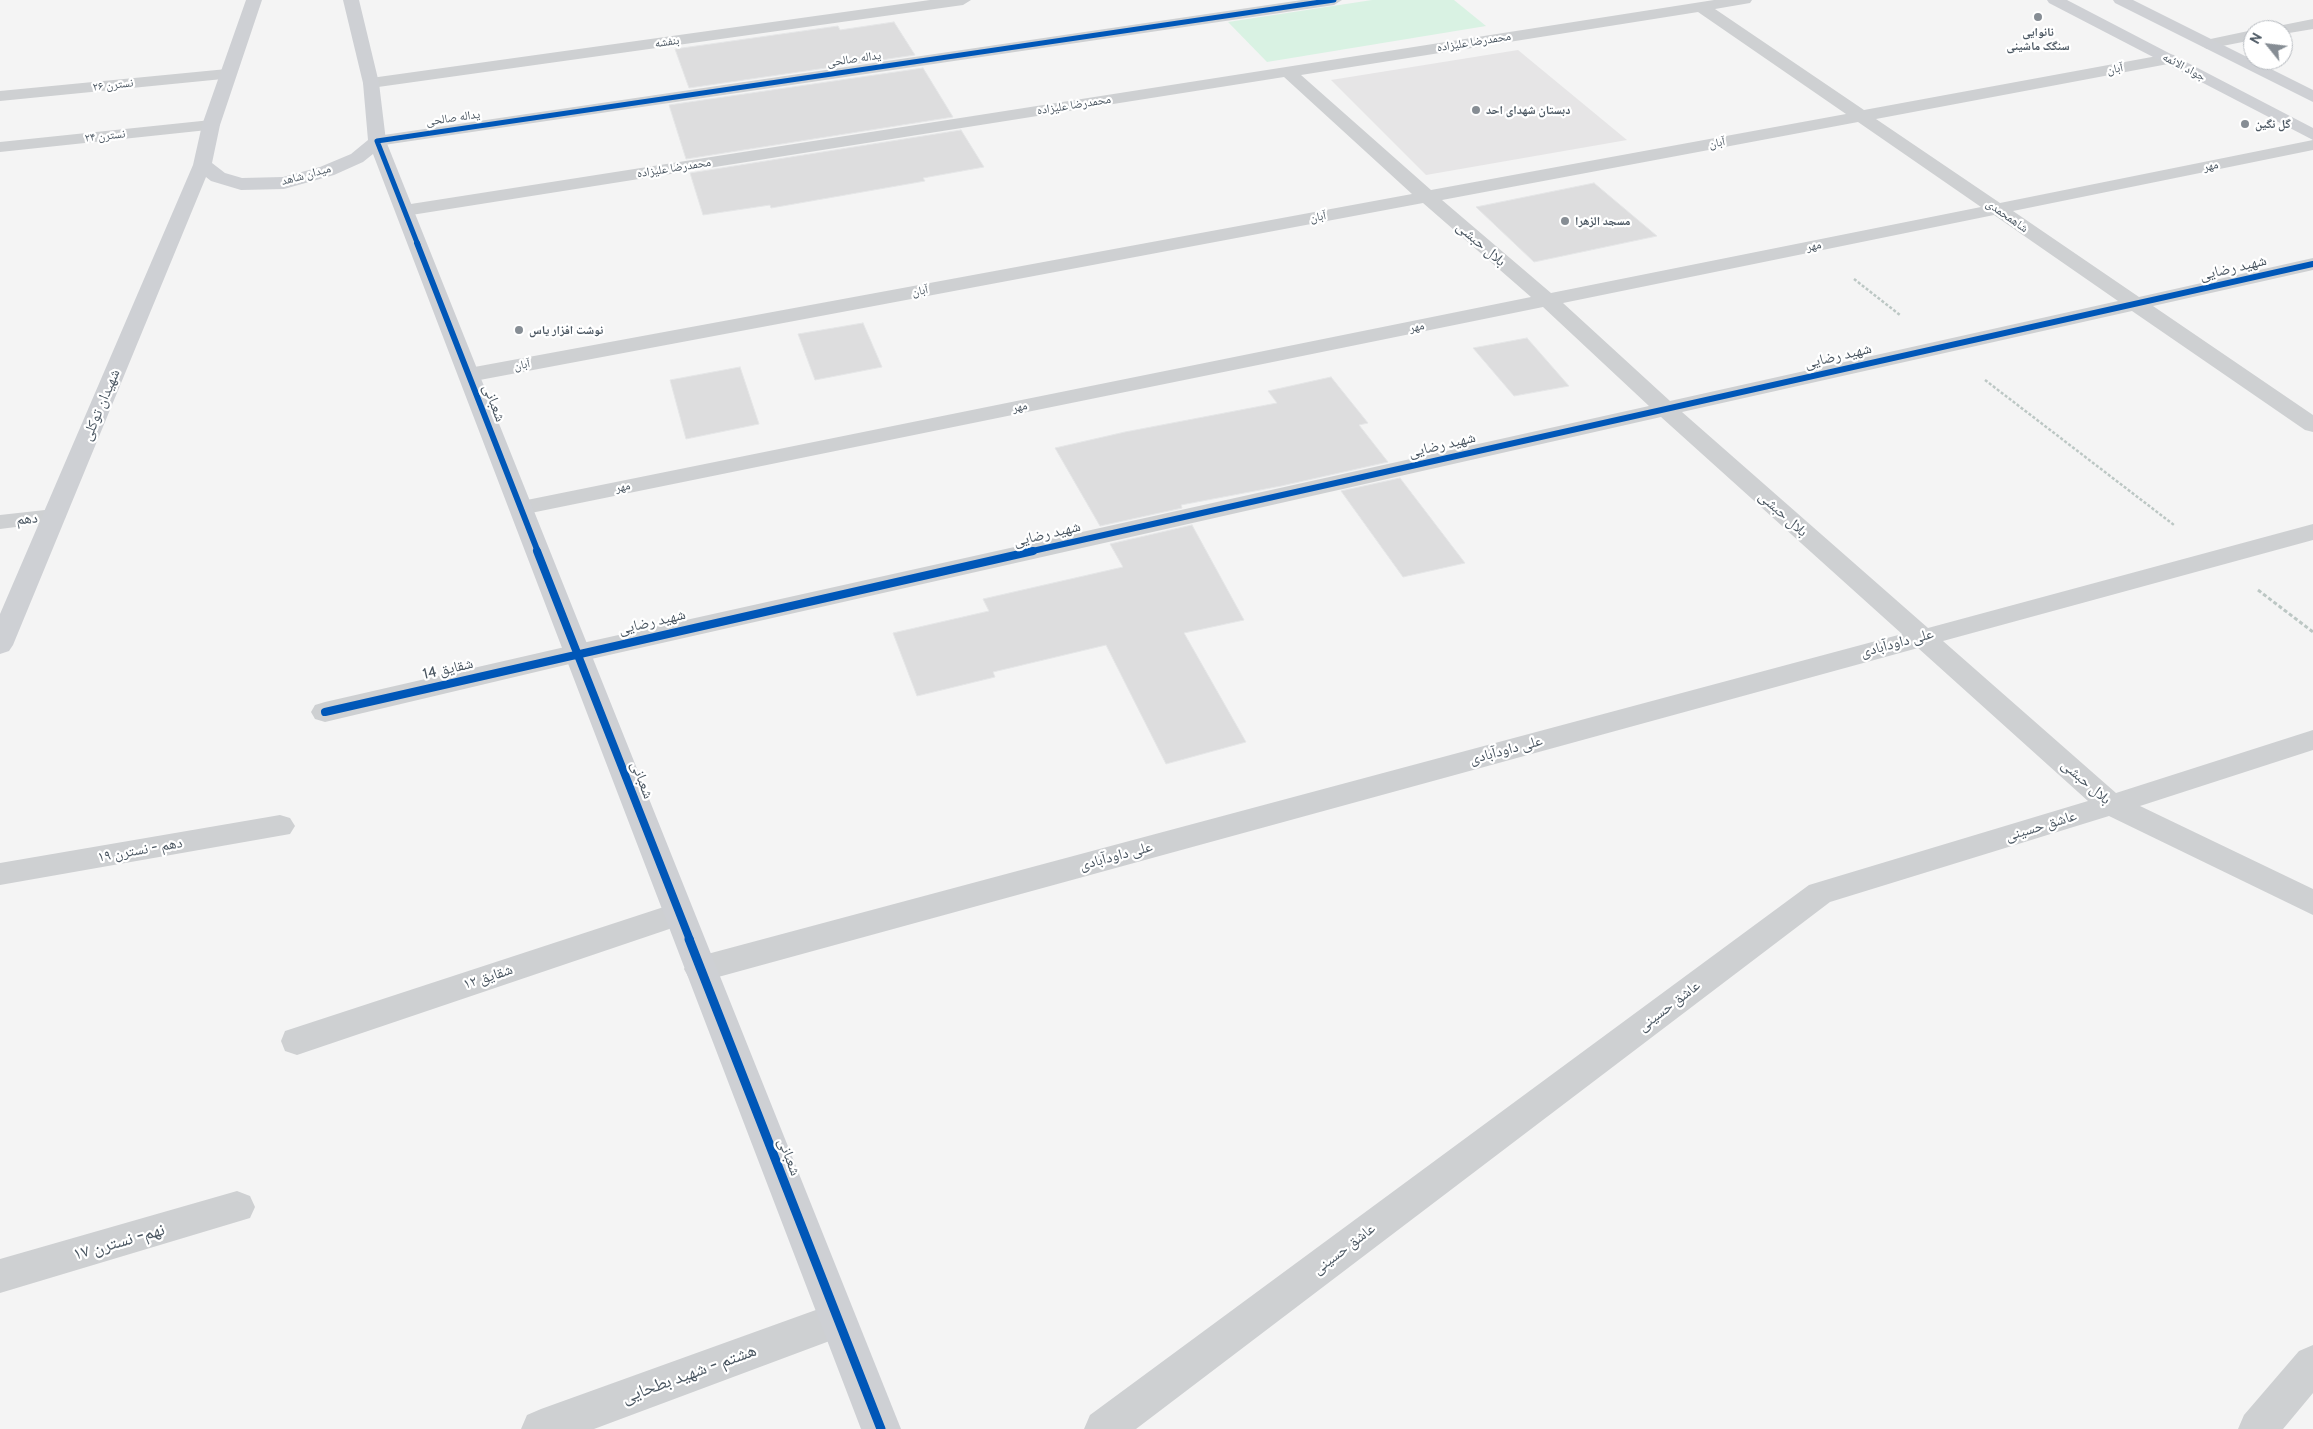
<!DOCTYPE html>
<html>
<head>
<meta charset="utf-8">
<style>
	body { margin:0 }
	#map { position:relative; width:2313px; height:1429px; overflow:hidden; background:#f4f4f4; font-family:Cabin,sans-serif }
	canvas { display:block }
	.north { position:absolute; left:2243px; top:20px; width:50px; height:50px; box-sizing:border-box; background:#fff; border:1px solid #b7bbc0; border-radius:50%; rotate:299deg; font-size:14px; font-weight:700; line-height:20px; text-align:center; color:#4a5661 }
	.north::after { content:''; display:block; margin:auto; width:18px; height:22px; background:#868d94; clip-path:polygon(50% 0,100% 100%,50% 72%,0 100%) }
</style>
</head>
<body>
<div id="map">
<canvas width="2313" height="1429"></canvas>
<div class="north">N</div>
</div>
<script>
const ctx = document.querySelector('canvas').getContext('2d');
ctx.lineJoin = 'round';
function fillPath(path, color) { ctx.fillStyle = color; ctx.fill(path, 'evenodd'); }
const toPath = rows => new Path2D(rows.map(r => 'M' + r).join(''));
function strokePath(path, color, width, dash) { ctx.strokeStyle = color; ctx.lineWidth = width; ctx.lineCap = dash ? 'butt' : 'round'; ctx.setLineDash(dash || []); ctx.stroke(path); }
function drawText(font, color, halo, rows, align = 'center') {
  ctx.font = font + ' Cabin,"Noto Naskh Arabic",sans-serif'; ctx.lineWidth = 4.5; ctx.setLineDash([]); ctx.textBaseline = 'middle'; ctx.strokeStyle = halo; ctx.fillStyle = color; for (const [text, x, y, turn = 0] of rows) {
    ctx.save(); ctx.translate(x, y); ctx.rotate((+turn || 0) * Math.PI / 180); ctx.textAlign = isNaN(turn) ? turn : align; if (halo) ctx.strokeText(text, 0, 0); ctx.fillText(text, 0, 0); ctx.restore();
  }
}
const education = toPath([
	[1518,50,1627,140,1426,175,1331,80]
]);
const green = toPath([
	[1372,0,1454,0,1486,26,1267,62,1228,22]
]);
const building = toPath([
	[894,22,915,55,689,88,675,49,838,26,840,30,894,22],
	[923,68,953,117,686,159,669,105,923,68],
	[961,130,984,167,923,178,925,181,771,208,770,205,703,215,690,173,961,130],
	[1594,183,1657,236,1534,262,1476,207,1594,183],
	[863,323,882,367,815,380,798,334,863,323],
	[1527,338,1569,386,1514,396,1473,348,1527,338],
	[740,367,759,424,686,439,670,380,740,367],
	[1331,377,1368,423,1359,425,1388,462,1281,486,1181,505,1182,508,1100,526,1055,448,1125,432,1277,403,1268,391,1331,377],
	[1400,478,1465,563,1403,577,1341,491,1400,478],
	[1192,525,1244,620,1184,633,1246,742,1166,764,1106,645,993,672,995,677,917,696,893,633,989,611,983,599,1123,567,1110,544,1192,525]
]);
const pathFar1 = toPath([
	[1854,279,1900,315],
	[1985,380,2174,525]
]);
const path = toPath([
	[2258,590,2313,632]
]);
const street = toPath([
	[930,0,971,0,963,5,371,88,365,87,363,83,365,79,371,78,930,0],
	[1302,0,1342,0,1334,5,377,146,371,145,368,141,371,137,377,136,1302,0],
	[1714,0,1752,0,1750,3,1715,9,1864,110,2168,54,2174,55,2176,59,2174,63,2168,64,1876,119,2000,203,2313,140,2313,150,2013,211,2139,297,2313,258,2313,270,2153,306,2313,415,2313,432,2305,430,2132,311,1682,412,1928,628,2313,524,2313,540,1943,641,2116,793,2313,730,2313,750,2140,806,2313,889,2313,915,2109,816,1830,902,1136,1429,1084,1429,1090,1415,1809,885,2088,801,1918,648,700,982,689,978,684,969,689,960,700,956,1902,634,1661,417,578,662,325,722,315,719,311,712,315,705,325,702,578,644,1649,406,1543,307,521,515,512,513,509,508,512,503,1531,297,1423,203,469,382,461,380,458,375,461,370,469,368,1412,194,1284,77,405,216,398,214,395,210,398,206,1714,0],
	[1698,12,1846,114,1431,190,1301,75,1698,12],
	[1858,122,1981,207,1551,293,1442,200,1858,122],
	[1994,215,2118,301,1670,401,1563,303,1994,215],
	[2313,19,2313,29,2283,34,2283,30,2271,30,2273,27,2313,19],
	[2253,30,2253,40,2207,49,2199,44,2201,41,2253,30],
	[227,69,233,70,235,74,233,78,0,101,0,91,227,69],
	[211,120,217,121,220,125,217,129,0,152,0,142,211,120],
	[54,509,63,511,66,516,63,521,0,529,0,515,54,509],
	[280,815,290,818,295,826,290,834,0,885,0,863,280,815],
	[679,902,690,906,694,914,690,922,297,1055,285,1051,281,1041,285,1031,679,902],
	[237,1191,250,1196,255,1207,250,1218,0,1293,0,1259,237,1191],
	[838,1302,851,1307,857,1320,851,1333,594,1429,521,1429,527,1415,541,1409,838,1302],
	[2313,1345,2313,1393,2283,1429,2238,1429,2244,1415,2299,1351,2313,1345]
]);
const secondary = toPath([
	[246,0,262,0,220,125,212,163,225,173,242,178,283,177,320,167,351,154,368,140,363,83,343,0,359,0,379,83,386,141,901,1429,861,1429,373,154,363,162,334,175,284,189,241,190,211,181,206,177,13,645,9,651,0,654,0,614,193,165,202,125,246,0],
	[2047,0,2067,0,2313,128,2313,140,2049,3,2047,0],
	[2113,0,2133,0,2313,90,2313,102,2115,3,2113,0]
]);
const cyclewayFar3 = toPath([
	[418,245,377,141,1334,0]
]);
const cyclewayFar2 = toPath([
	[417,243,538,552],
	[1028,552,2313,264]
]);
const cyclewayFar1 = toPath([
	[537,551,690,940],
	[325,712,1033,551]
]);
const cycleway = toPath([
	[689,939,881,1429]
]);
const markers = [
	[2038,17,5,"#868d94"],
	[1476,110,5,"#868d94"],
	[2245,124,5,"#868d94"],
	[1565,221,5,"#868d94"],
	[519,330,5,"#868d94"]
];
const farPoinames = [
	["نانوایی",2038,32,"center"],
	["سنگک ماشینی",2038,46,"center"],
	["دبستان شهدای احد",1486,110],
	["گل نگین",2255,124],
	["مسجد الزهرا",1575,221],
	["نوشت افزار یاس",529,330]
];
const farStreetnames = [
	["بنفشه",667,42,-8],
	["محمدرضا علیزاده",1474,42,-9],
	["یداله صالحی",854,59,-8],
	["جواد الائمه",2184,67,28],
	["آبان",2115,69,-11],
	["نسترن ۲۶",113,85,-6],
	["محمدرضا علیزاده",1074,105,-9],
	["یداله صالحی",453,118,-8],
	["نسترن ۲۴",105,136,-6],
	["آبان",1717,143,-11],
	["مهر",2211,166,-11],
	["محمدرضا علیزاده",674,168,-9],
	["میدان شاهد",306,175,-15],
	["شاهمحمدی",2007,216,35],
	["آبان",1318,217,-11],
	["مهر",1814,246,-11],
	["آبان",920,291,-11],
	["مهر",1417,327,-11],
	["آبان",522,365,-11],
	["مهر",1020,407,-11],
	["مهر",623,487,-11]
];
const streetNames = [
	["بلال حبشی",1481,244,41],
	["شهید رضایی",2233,268,-13],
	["شهید رضایی",1838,356,-13],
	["شعبانی",494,403,69],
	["شهیدان توکلی",101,405,-67],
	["شهید رضایی",1442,445,-13],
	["بلال حبشی",1783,514,42],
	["دهم",27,519,-6],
	["شهید رضایی",1047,534,-13],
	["شهید رضایی",652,622,-13],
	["علی داودآبادی",1897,643,-15],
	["شقایق 14",448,669,-13],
	["علی داودآبادی",1506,750,-15],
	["شعبانی",642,780,69],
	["بلال حبشی",2086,782,41],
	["عاشق حسینی",2041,826,-17],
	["دهم - نسترن ۱۹",140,850,-10],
	["علی داودآبادی",1116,856,-15],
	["شقایق ۱۲",488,977,-18],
	["عاشق حسینی",1669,1006,-37],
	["شعبانی",789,1157,69],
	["عاشق حسینی",1344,1249,-37]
];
const nearStreetnames = [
	["نهم- نسترن ۱۷",119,1242,-16],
	["هشتم - شهید بطحایی",689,1374,-20]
];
fillPath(education, '#e6e5e6');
fillPath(green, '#d9f2e3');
fillPath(building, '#ddddde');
strokePath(building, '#e5e6e7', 1);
strokePath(pathFar1, '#bcc7c4', 2.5, [3, 2]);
strokePath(path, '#bcc7c4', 3, [4, 2.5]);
fillPath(street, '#ced0d2');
fillPath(secondary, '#ced0d4');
strokePath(cyclewayFar3, '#0057b8', 5);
strokePath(cyclewayFar2, '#0057b8', 6);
strokePath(cyclewayFar1, '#0057b8', 8);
strokePath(cycleway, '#0057b8', 9);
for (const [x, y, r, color] of markers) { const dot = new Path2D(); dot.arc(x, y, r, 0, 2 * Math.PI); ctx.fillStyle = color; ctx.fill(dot); strokePath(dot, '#fff', 2); }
drawText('bold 12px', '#4a5661', '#fff', farPoinames, 'left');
drawText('12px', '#4a5661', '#fff', farStreetnames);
drawText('15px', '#4a5661', '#fff', streetNames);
drawText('18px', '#4a5661', '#fff', nearStreetnames);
</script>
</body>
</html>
